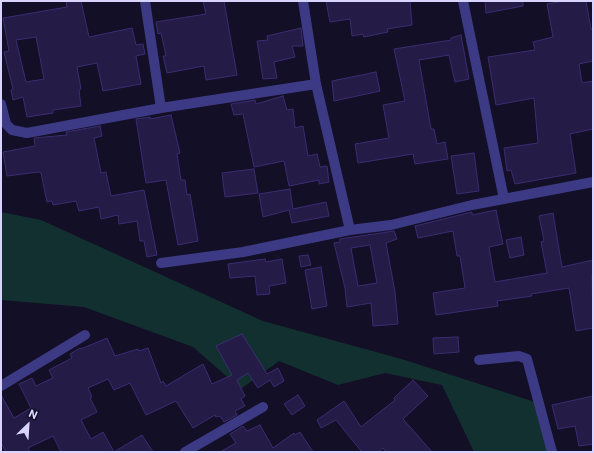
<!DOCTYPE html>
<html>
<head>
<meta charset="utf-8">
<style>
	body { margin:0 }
	#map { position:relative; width:594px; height:453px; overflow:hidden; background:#130f26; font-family:Commissioner,sans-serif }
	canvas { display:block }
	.frame { position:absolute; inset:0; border:2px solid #d9d4ff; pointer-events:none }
	.north { position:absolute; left:8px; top:405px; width:40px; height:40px; -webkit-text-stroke:3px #130f26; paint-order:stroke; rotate:25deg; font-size:11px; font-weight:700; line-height:16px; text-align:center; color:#d9d4ff }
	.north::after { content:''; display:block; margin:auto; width:14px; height:18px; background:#d9d4ff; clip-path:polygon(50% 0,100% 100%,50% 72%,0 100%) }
</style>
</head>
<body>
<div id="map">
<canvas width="594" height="453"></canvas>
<div class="frame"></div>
<div class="north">N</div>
</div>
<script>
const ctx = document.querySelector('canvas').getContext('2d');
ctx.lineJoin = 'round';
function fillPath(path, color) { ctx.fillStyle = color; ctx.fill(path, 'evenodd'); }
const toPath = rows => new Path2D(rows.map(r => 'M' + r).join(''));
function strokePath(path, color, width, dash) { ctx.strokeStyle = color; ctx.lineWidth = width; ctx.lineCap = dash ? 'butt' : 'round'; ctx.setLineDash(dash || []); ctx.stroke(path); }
const green = toPath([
	[1,212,41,220,263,321,405,360,538,403,556,452,474,452,442,385,385,373,338,385,279,361,241,389,193,347,84,307,1,300]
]);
const building = toPath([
	[66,1,81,1,89,37,132,28,136,45,143,44,145,54,136,56,141,84,103,91,97,63,77,67,81,89,79,90,81,106,53,110,53,113,27,117,23,97,13,100,11,90,13,89,4,52,9,51,3,18,67,7,66,1],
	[36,37,44,79,26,82,16,40,36,37],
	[203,1,224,1,237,75,206,80,204,66,167,73,163,56,166,56,161,33,158,34,156,22,206,14,203,1],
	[326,1,410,1,412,25,387,29,388,32,364,37,363,34,352,36,350,19,330,22,326,1],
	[485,1,523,1,523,6,486,13,485,1],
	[564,1,586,1,591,29,593,29,593,61,579,64,582,83,593,81,593,129,570,134,576,173,515,184,511,170,507,171,504,148,538,143,534,98,496,105,488,57,535,50,533,42,553,37,547,4,564,1],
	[301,28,303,46,292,46,295,57,274,62,277,78,263,79,257,41,268,40,267,36,301,28],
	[461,35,469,79,455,82,449,55,419,60,431,129,434,129,437,144,445,142,448,159,415,164,413,154,358,163,355,144,389,138,383,105,405,101,394,49,451,40,451,38,461,35],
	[376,72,380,91,334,101,332,81,376,72],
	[283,96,287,110,293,109,295,128,303,126,308,156,317,154,320,167,327,166,329,182,319,184,319,180,289,186,284,161,254,167,243,114,234,115,231,104,255,100,256,104,283,96],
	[171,115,180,153,177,154,181,180,185,180,187,195,190,194,198,241,178,245,166,180,146,183,136,119,150,117,150,119,171,115],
	[100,126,102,136,94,138,101,173,106,172,111,196,144,190,157,255,147,257,144,241,140,241,137,221,119,224,118,215,101,219,99,207,79,211,76,201,53,205,52,201,47,202,41,173,39,172,7,176,3,152,35,146,34,138,67,135,66,132,100,126],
	[474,153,479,191,457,194,451,156,474,153],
	[254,169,258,193,225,197,222,173,254,169],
	[290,189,293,209,326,202,329,216,292,223,289,210,263,217,259,194,290,189],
	[496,210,503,244,489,247,495,282,547,273,541,242,544,241,539,216,553,213,562,267,593,260,593,275,592,275,593,328,576,331,569,288,531,294,532,296,497,301,498,306,436,315,433,293,465,288,460,256,457,256,453,231,418,238,415,226,472,212,472,215,496,210],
	[394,231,397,239,386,243,395,292,398,324,373,326,371,303,347,307,345,288,334,243,340,242,340,239,394,231],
	[370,245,377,283,358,286,351,248,370,245],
	[521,237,524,255,510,258,506,240,521,237],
	[308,255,311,265,301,267,299,256,308,255],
	[265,259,266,262,282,259,286,283,269,286,270,294,257,295,255,276,230,278,228,264,265,259],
	[321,267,327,306,312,309,305,270,321,267],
	[242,334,267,374,278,368,284,381,274,387,270,380,258,388,248,373,237,380,245,396,241,399,245,406,235,411,237,415,224,422,220,416,216,417,215,415,193,428,176,401,146,415,130,383,114,390,108,379,88,388,92,397,90,398,97,412,81,420,91,439,103,432,114,452,142,435,153,452,61,452,53,436,28,448,30,452,6,452,1,443,1,395,14,418,31,408,19,384,32,378,36,386,53,378,49,370,72,358,70,354,80,348,81,349,107,338,115,356,138,349,139,351,148,348,161,383,163,381,166,386,203,364,212,384,232,375,216,346,242,334],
	[458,337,459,352,434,354,433,338,458,337],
	[413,380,428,396,403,419,432,452,386,452,383,448,378,452,362,452,336,420,321,428,317,420,344,401,361,427,395,400,394,398,413,380],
	[298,395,305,406,292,415,284,404,298,395],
	[593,396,593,444,579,446,575,426,558,429,552,405,593,396],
	[260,425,273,448,294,433,295,435,300,432,313,452,220,452,236,443,230,434,243,426,247,431,260,425]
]);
const minor = toPath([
	[145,1,161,108],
	[303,1,316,84,350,230],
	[463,1,504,199],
	[1,104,6,124,12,130,27,133,161,108,316,84],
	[161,263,243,252,350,230,391,225,472,205,593,182],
	[479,360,519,356,527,359,552,452],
	[1,386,85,335],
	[185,452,263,407]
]);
fillPath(green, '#12302f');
fillPath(building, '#241b47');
strokePath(building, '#3b2d73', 1);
strokePath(minor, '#3d3a85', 10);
</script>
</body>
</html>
